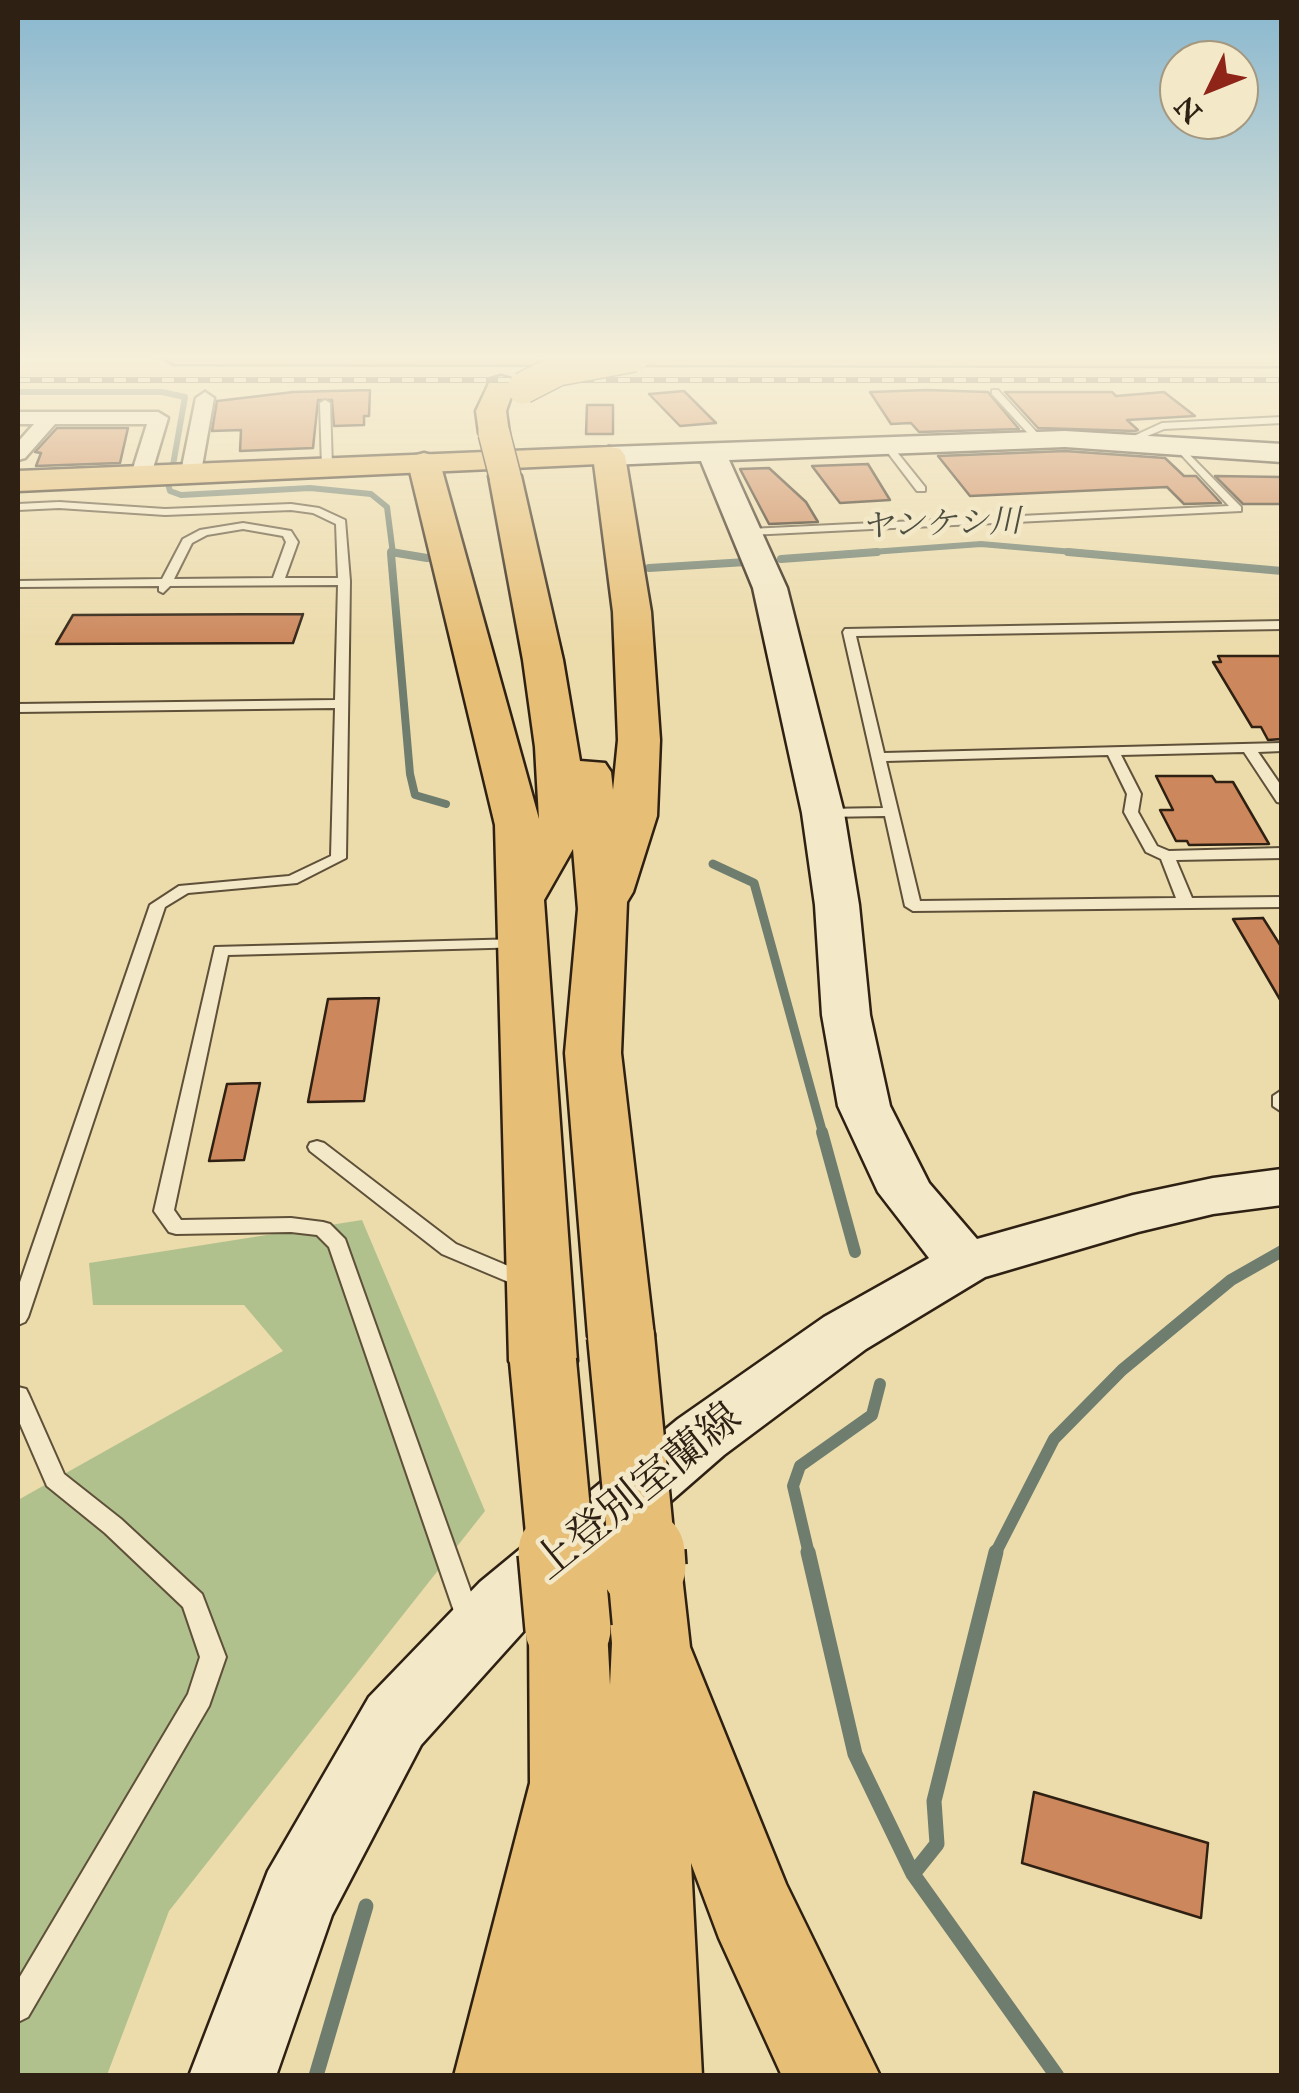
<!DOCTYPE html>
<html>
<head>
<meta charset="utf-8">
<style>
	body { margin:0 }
	#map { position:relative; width:1299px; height:2093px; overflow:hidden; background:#ecdbab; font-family:"IM FELL Great Primer",serif }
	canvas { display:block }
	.frame { position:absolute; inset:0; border:20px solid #2e2113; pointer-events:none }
	.north { position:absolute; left:1159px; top:40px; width:100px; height:100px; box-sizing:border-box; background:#f3e8c8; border:2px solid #a49880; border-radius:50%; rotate:227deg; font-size:28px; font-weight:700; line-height:40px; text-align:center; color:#2e2113 }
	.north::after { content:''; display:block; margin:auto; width:35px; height:45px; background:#8f2418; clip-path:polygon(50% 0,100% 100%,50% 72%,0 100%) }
</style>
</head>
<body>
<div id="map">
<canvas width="1299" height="2093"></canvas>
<div class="frame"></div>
<div class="north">N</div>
</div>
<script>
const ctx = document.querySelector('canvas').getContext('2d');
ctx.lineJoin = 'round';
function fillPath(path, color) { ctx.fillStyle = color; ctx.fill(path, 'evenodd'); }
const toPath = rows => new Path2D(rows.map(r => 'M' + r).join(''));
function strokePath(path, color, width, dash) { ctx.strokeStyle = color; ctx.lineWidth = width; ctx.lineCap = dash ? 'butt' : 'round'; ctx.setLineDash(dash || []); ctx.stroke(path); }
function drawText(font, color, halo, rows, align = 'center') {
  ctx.font = font + ' "IM FELL Great Primer","Noto Serif JP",serif'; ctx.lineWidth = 9; ctx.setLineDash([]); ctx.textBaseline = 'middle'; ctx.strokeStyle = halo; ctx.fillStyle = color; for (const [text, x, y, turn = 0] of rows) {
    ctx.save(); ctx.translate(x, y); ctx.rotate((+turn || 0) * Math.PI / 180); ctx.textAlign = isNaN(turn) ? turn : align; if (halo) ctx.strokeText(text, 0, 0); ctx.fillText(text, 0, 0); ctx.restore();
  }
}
const green = toPath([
	[362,1220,485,1511,169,1911,107,2075,18,2075,18,1500,283,1351,244,1305,93,1305,89,1263]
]);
const streamFar4 = toPath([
	[18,392,162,392,185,397,173,465],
	[168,484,170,491,181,495,310,488,371,494,387,507,393,554],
	[844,554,981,544,1096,554]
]);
const streamFar3 = toPath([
	[391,552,427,558],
	[1068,552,1282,571],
	[391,554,410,774,415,795,446,804],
	[781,559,877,552],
	[649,568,746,562]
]);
const streamFar2 = toPath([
	[713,864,754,883,823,1134]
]);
const streamFar1 = toPath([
	[822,1132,855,1252],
	[809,1554,793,1486,800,1466,872,1415,880,1384],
	[995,1554,1054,1439,1122,1370,1231,1280,1282,1251]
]);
const stream = toPath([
	[808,1552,855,1754,913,1874,1057,2076],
	[913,1874,937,1844,934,1801,996,1552],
	[316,2076,366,1906]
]);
const building = toPath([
	[370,390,369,416,364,416,364,425,334,426,332,400,318,400,313,448,240,451,241,430,212,431,217,401,293,392,370,390],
	[927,390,988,392,1019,429,919,432,911,423,891,424,870,392,927,390],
	[684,391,716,423,680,426,649,394,684,391],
	[1005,392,1112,392,1116,396,1164,392,1195,416,1127,420,1138,430,1135,431,1038,428,1005,392],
	[587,405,613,405,613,434,586,434,587,405],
	[57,428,128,428,120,463,36,466,41,453,35,452,57,428],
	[1065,451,1165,458,1184,476,1196,476,1221,503,1184,504,1167,487,970,496,938,456,1065,451],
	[868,464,890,500,840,503,812,466,868,464],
	[769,468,806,502,818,522,769,524,740,469,769,468],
	[1215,476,1282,477,1282,504,1243,504,1215,476],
	[303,614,293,643,56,644,73,615,303,614],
	[1218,656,1282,656,1282,739,1268,740,1261,727,1252,727,1213,662,1221,662,1218,656],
	[1156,776,1212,776,1216,782,1233,782,1269,844,1189,845,1187,841,1176,841,1160,810,1173,810,1156,776],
	[1263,918,1282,948,1282,1003,1233,919,1263,918],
	[379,998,364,1101,308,1102,328,999,379,998],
	[260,1083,244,1160,209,1161,227,1084,260,1083],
	[1034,1792,1208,1843,1201,1918,1022,1863,1034,1792]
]);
const lane = toPath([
	[992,390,998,390,1041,437,1041,441,1035,441,992,394,992,390],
	[325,400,330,403,332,467,327,470,322,467,320,403,325,400],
	[1282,417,1282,423,1164,429,1133,442,1125,440,1162,423,1282,417],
	[882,441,888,441,925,487,925,491,917,491,882,445,882,441],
	[1176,441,1241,507,1241,511,749,535,744,532,749,529,1229,506,1173,446,1171,444,1176,441],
	[59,502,165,509,291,504,319,508,345,520,350,581,346,858,297,883,188,893,165,907,28,1317,25,1322,18,1325,18,1288,150,905,179,886,289,876,331,856,335,708,18,712,18,704,335,700,338,585,170,586,163,593,159,591,159,586,18,587,18,581,162,579,183,539,200,530,243,523,291,531,298,542,285,578,338,578,336,524,313,513,291,510,165,515,59,508,18,510,18,504,59,502],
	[243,529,283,536,286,542,273,578,174,579,192,543,207,535,243,529],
	[1282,621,1282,629,856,636,884,753,1282,743,1282,751,1258,752,1282,787,1282,803,1277,802,1244,752,1121,755,1141,794,1138,812,1157,846,1169,851,1282,848,1282,858,1176,860,1192,898,1282,897,1282,907,913,911,905,906,885,816,824,817,817,813,824,809,883,808,843,632,845,629,1282,621],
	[1108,755,1127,794,1124,812,1146,852,1161,859,1176,898,920,901,886,761,1108,755],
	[521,939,529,944,527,947,228,955,174,1210,181,1220,291,1218,323,1222,330,1224,345,1239,481,1620,478,1627,469,1631,460,1627,457,1620,329,1247,317,1235,291,1232,176,1234,169,1232,154,1211,215,947,521,939],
	[1282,1090,1282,1112,1273,1106,1273,1096,1282,1090],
	[317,1141,324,1143,456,1244,532,1276,535,1281,532,1286,518,1286,442,1254,310,1151,308,1147,310,1143,317,1141],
	[18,1387,26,1389,29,1395,64,1474,121,1519,202,1594,226,1657,209,1706,28,2017,18,2022,18,1980,188,1694,200,1657,183,1607,105,1533,47,1486,18,1419,18,1387]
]);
const street = toPath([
	[205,392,214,398,201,472,191,478,181,472,196,398,205,392],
	[18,412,158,412,168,418,151,475,141,481,131,475,147,424,55,424,25,458,18,460,18,442,34,424,18,424,18,412]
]);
const secondary = toPath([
	[1065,431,1282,444,1282,462,1065,447,729,460,787,588,844,813,859,905,870,1015,890,1106,929,1183,977,1239,1133,1195,1213,1178,1282,1169,1282,1205,1213,1214,1138,1232,985,1277,866,1349,724,1455,530,1624,421,1745,332,1915,276,2076,189,2076,268,1871,369,1697,480,1582,678,1419,824,1317,929,1258,878,1192,838,1106,822,1015,815,905,802,813,753,588,701,461,609,465,599,462,595,456,599,450,609,447,1065,431]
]);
const primary = toPath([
	[609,447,620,449,625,456,620,463,18,491,18,471,609,447]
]);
const highway = toPath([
	[160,356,1282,356,1282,366,174,364,160,356],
	[501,376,511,379,515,385,506,411,509,433,505,439,494,442,483,439,479,433,476,411,491,379,501,376],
	[609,447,620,449,625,456,651,612,660,740,657,816,633,892,627,902,621,1053,654,1336,645,1353,621,1360,597,1353,588,1336,565,1053,578,909,573,849,544,900,577,1361,567,1379,543,1386,519,1379,509,1361,495,825,408,463,413,456,424,453,435,456,440,463,539,819,535,747,523,660,489,476,494,469,505,466,516,469,521,476,563,660,580,761,605,763,611,772,613,790,618,740,613,612,593,456,598,449,609,447],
	[643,1536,670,1545,681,1567,690,1647,786,1884,880,2076,782,2076,719,1938,691,1863,702,2076,454,2076,530,1783,529,1629,540,1605,568,1596,596,1605,607,1629,610,1685,612,1643,605,1567,616,1545,643,1536]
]);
const rail = toPath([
	[18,380,1282,380]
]);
const highwayBridgeFar2 = toPath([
	[523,388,558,370,634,356],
	[494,433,505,476]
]);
const highwayBridgeFar1 = toPath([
	[621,1336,642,1554],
	[543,1361,561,1554]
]);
const highwayBridge = toPath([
	[561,1552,568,1629],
	[642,1552,643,1567]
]);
const farWaternames = [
	["ヤンケシ川",941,526,-2]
];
const nearStreetnames = [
	["上登別室蘭線",639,1493,-39]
];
fillPath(green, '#b1c18e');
strokePath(streamFar4, '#6e7d6e', 6);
strokePath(streamFar3, '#6e7d6e', 8);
strokePath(streamFar2, '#6e7d6e', 9);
strokePath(streamFar1, '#6e7d6e', 12);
strokePath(stream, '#6e7d6e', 15);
fillPath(building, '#cc875c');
strokePath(building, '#2e2113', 2.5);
strokePath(lane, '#5e5039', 4);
strokePath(street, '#5e5039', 5);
strokePath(secondary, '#2e2113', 5);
strokePath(primary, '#2e2113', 5);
strokePath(highway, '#2e2113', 5);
fillPath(lane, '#f3e8c8');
fillPath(street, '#f3e8c8');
fillPath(secondary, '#f3e8c8');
fillPath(primary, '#e6be76');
fillPath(highway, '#e6be76');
strokePath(rail, '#2e2113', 6);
strokePath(rail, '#f3e8c8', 4, [12]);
strokePath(highwayBridgeFar2, '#2e2113', 34, []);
strokePath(highwayBridgeFar1, '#2e2113', 71, []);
strokePath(highwayBridge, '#2e2113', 90, []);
strokePath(highwayBridgeFar2, '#e6be76', 31);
strokePath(highwayBridgeFar1, '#e6be76', 66);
strokePath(highwayBridge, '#e6be76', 85);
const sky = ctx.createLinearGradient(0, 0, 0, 649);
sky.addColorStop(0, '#88b7cf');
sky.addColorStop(0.55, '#f6efd9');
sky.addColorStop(1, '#f6efd900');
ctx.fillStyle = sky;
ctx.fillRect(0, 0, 1299, 649);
drawText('italic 32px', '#4e4f40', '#f3e8c8', farWaternames);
drawText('42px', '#2e2113', '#f3e8c8', nearStreetnames);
</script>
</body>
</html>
